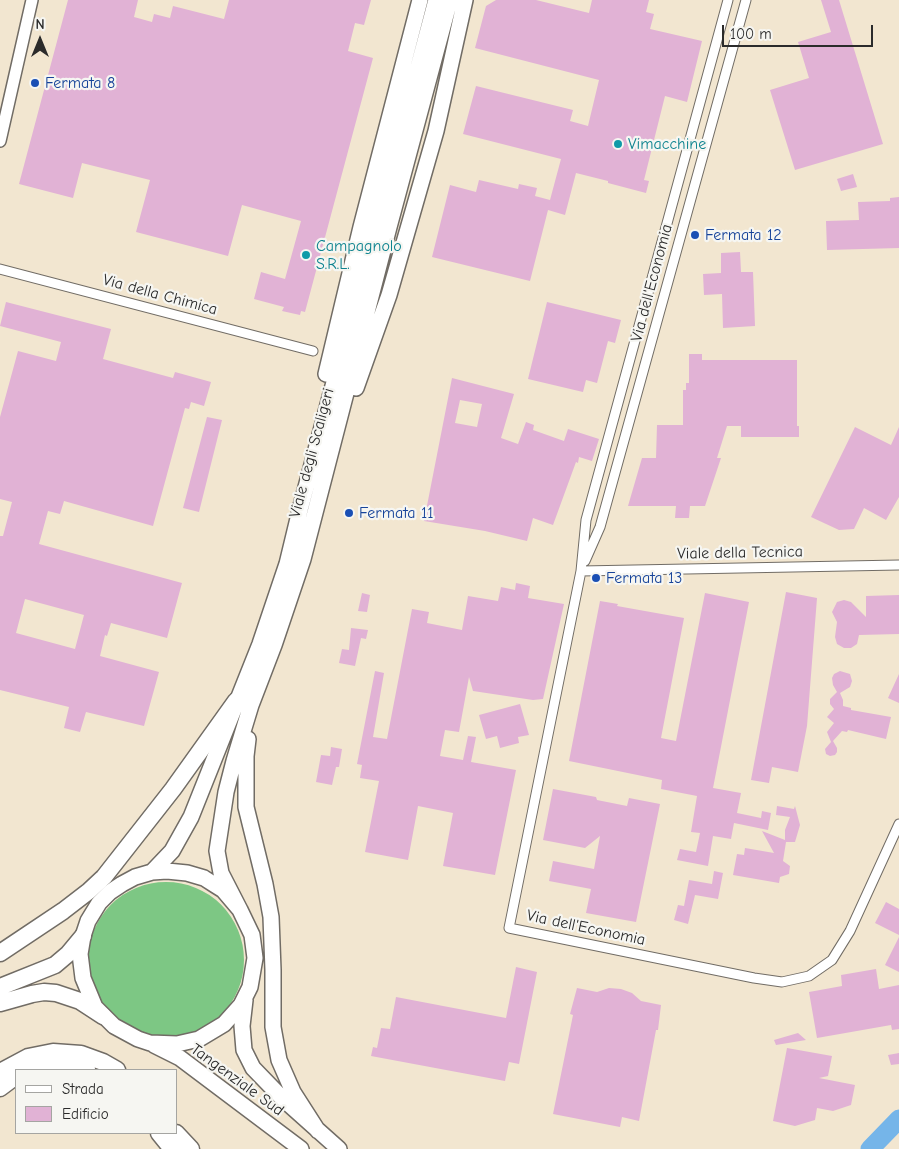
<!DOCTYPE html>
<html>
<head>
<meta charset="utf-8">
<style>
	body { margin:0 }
	#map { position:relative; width:899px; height:1149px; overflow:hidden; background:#f2e6d0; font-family:"Comic Neue",sans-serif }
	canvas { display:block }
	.legend { position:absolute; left:15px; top:1069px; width:162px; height:65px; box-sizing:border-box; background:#f6f6f2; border:1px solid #a5a5a2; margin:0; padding:6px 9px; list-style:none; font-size:15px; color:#2b2b2b }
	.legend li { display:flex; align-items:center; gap:10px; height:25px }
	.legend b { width:25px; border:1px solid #a5a5a2 }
	.north { position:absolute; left:15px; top:15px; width:50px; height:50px; -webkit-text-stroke:4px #f6f6f2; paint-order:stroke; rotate:0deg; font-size:14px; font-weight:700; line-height:20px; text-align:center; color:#2b2b2b }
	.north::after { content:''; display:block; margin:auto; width:18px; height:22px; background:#2b2b2b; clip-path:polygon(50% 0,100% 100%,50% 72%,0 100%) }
	.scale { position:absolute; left:722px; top:25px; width:151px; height:22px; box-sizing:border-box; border:2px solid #2b2b2b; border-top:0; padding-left:6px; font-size:15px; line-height:18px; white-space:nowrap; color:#2b2b2b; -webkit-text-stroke:4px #f6f6f2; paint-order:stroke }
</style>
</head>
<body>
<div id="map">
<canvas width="899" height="1149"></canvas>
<ul class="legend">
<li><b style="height:6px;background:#fff"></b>Strada</li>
<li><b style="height:14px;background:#e1b2d5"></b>Edificio</li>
</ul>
<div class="north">N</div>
<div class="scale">100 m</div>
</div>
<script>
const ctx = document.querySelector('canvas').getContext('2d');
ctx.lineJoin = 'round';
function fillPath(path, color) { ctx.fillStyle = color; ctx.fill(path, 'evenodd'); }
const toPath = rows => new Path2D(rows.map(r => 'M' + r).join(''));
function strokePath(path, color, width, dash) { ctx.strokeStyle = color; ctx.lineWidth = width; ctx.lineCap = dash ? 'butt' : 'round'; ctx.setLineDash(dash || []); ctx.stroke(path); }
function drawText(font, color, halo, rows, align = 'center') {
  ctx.font = font + ' "Comic Neue",sans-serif'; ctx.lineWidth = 4.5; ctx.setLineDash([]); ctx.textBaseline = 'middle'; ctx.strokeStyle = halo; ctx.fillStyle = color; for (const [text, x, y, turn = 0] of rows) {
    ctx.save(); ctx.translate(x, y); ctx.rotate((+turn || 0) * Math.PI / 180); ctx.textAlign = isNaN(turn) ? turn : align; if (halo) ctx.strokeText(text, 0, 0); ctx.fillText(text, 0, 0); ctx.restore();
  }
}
const green = toPath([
	'88 960a78 78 0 1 1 156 0a78 78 0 1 1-156 0Z'
]);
const river = toPath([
	[870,1149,899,1119]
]);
const building = toPath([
	[68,0,138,0,134,17,152,22,154,14,170,18,173,6,224,19,229,0,371,0,364,25,355,23,348,51,373,58,305,312,301,311,300,315,282,311,284,307,254,299,261,272,285,279,301,221,242,205,228,256,136,232,150,180,82,163,73,198,19,184],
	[496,0,536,0,589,13,592,0,649,0,646,12,654,14,650,29,702,41,687,102,665,96,644,180,649,181,646,193,608,183,608,181,576,173,565,215,548,210,530,281,432,257,450,185,476,192,479,180,518,189,519,184,537,188,535,196,550,200,561,159,463,134,476,86,573,110,570,121,588,126,599,80,475,48,486,6],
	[821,0,839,0,883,144,795,170,770,90,809,78,798,42,831,32],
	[853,174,857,187,841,191,837,179],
	[899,197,899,248,827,250,826,221,859,220,858,202,890,201,890,198],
	[740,252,741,272,753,272,755,326,723,328,722,294,704,295,703,274,721,273,721,253],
	[6,302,111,329,103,359,173,378,175,372,211,382,204,406,191,402,189,409,185,408,153,526,64,501,60,514,48,511,39,544,182,583,167,638,111,623,107,636,105,635,100,656,159,672,144,726,86,712,80,732,64,728,69,707,0,690,0,536,3,536,12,502,0,499,0,417,18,351,56,361,61,342,0,326],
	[25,599,84,615,75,649,16,633],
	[547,302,621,320,615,343,608,341,597,383,586,380,583,392,528,379],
	[689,354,702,354,702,360,797,360,797,426,799,426,799,437,741,437,741,426,727,426,717,458,721,458,705,506,690,506,689,518,675,518,676,506,628,506,642,458,656,458,657,425,683,425,683,390,686,390,686,383,689,383],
	[452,378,514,394,501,438,518,444,526,422,534,425,533,430,564,441,568,429,599,439,592,461,579,457,578,463,576,462,553,525,533,518,527,541,485,531,424,521],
	[460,400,482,404,477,427,455,423],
	[207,417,222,420,199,512,183,508],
	[855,427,891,445,899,427,899,497,886,520,864,508,854,529,839,530,811,517],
	[516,583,530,586,528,598,564,604,543,699,533,700,473,691,469,677,459,732,445,730,440,756,463,760,468,736,476,737,471,762,516,770,495,875,443,866,453,813,418,806,408,860,365,852,379,781,360,778,362,765,357,764,375,671,384,673,373,737,387,739,412,609,429,612,427,623,462,630,468,596,498,601,501,587,515,590],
	[786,592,817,598,807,726,798,772,772,767,769,783,751,780],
	[362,593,370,595,367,612,358,611],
	[705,593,749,602,713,788,741,793,737,813,761,818,762,811,771,813,768,830,734,823,731,839,713,836,708,866,677,860,680,849,696,852,700,833,691,832,697,796,661,789,662,780,569,761,600,601,618,604,617,606,684,618,661,738,676,741],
	[899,595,899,634,859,635,857,644,851,648,844,648,837,644,835,637,837,622,832,612,837,602,844,600,851,602,866,617,866,596],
	[351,628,368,630,366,639,361,638,355,666,339,663,342,649,349,650],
	[840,671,850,674,852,681,850,687,840,693,843,700,843,706,851,708,851,710,891,717,886,739,848,730,847,732,842,731,833,741,837,748,837,752,835,755,830,756,826,754,825,749,831,742,827,732,834,723,827,717,834,709,830,704,830,699,837,692,833,685,832,678,834,674],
	[899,674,899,703,888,698],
	[520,704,529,735,518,737,519,743,500,748,497,736,486,739,479,715],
	[331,747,342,749,339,767,336,767,332,785,316,782,321,755,330,756],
	[553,789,596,797,597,800,627,806,629,798,660,804,636,922,586,913,591,889,549,881,553,861,594,869,600,836,585,848,543,840],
	[777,806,794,809,795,806,800,825,795,842,786,842,783,861,790,866,789,874,780,877,779,883,733,875,737,854,744,855,745,848,774,853,762,831,785,840,785,830,790,817,776,815],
	[714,871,723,873,718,899,695,895,688,924,674,920,678,905,684,906,689,880,712,884],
	[886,902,899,909,899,935,875,923],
	[899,937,899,972,885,965],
	[516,967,537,972,519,1064,509,1062,505,1081,371,1056,373,1047,377,1048,381,1028,390,1029,396,997,506,1018],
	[876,969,879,989,899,985,899,1029,892,1030,891,1025,817,1038,809,992,842,986,841,975],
	[577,988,597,992,609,988,621,989,632,993,641,1001,661,1005,658,1030,656,1030,639,1121,622,1117,620,1127,553,1114,573,1015,570,1014],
	[798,1033,806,1040,776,1045,774,1040],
	[787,1048,832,1056,828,1076,819,1078,855,1085,851,1105,833,1111,817,1108,815,1120,795,1126,773,1121],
	[899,1053,899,1064,891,1065,888,1055]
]);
const minor = toPath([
	[728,0,586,520,581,571,509,928,754,978,782,982,809,976,832,960,850,931,899,824],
	[0,269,313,351],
	[585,561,600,527,746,0],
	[581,571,899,565]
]);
const tertiary = toPath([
	[0,141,32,0]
]);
const trunk = toPath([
	[326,374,361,227,420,0],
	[356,388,389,295,436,131,465,0],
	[248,739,246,756,246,807,265,884,271,917,273,970,273,1027,279,1060,293,1092,318,1131],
	[152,872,172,851,191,817,260,644,287,564,301,506,436,0],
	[240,910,223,890,215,885,204,878,187,873,167,871,152,872,135,877,122,884,110,892,99,903,88,921,83,936,80,954,83,978,95,1007,114,1026,138,1039,150,1043,177,1044,199,1039,224,1024,241,1005,250,987,255,958,252,935,240,910,221,873,217,851,226,792,234,761,251,705,274,645,303,559,389,227,450,0],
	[245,1000,242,1026,244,1050,253,1068,283,1099,339,1149],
	[154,1045,180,1058,301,1149]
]);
const motorway = toPath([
	[0,953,63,911,89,891,104,877,173,789,236,701],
	[0,987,55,965,68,954,83,936],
	[0,1003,32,994,44,992,56,993,80,1001,103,1016],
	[29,1070,53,1065,67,1066,87,1070],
	[0,1072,28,1057,53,1052,81,1054,103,1062,117,1070],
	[0,1088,16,1076],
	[159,1133,172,1149],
	[176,1133,191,1149]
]);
const markers = [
	[35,83,5,"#1a4fb4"],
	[618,144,5,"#0f9aa8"],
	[695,235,5,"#1a4fb4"],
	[306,255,5,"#0f9aa8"],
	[349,513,5,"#1a4fb4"],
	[596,578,5,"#1a4fb4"]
];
const transitNames = [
	["Fermata 8",45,83],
	["Fermata 12",705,235],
	["Fermata 11",359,513],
	["Fermata 13",606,578]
];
const cultureNames = [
	["Vimacchine",628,144],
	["Campagnolo",316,246],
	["S.R.L.",316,264]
];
const streetNames = [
	["Via dell'Economia",652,283,-75],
	["Via della Chimica",160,295,15],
	["Viale degli Scaligeri",312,453,-75],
	["Viale della Tecnica",740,553,-1],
	["Via dell'Economia",586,928,12],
	["Tangenziale Sud",237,1080,36]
];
fillPath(green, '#7dc784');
strokePath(river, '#75b5e9', 19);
fillPath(building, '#e1b2d5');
strokePath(minor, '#716c65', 11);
strokePath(tertiary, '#716c65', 14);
strokePath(trunk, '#716c65', 18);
strokePath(motorway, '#716c65', 19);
strokePath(minor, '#fff', 9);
strokePath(tertiary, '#fff', 11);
strokePath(trunk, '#fff', 15);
strokePath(motorway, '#fff', 16);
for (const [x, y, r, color] of markers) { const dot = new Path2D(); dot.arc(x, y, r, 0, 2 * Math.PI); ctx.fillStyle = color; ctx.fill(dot); strokePath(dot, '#f6f6f2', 2); }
drawText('16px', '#164399', '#f6f6f2', transitNames, 'left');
drawText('16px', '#0d838f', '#f6f6f2', cultureNames, 'left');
drawText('16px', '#2b2b2b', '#f6f6f2', streetNames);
</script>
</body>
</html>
